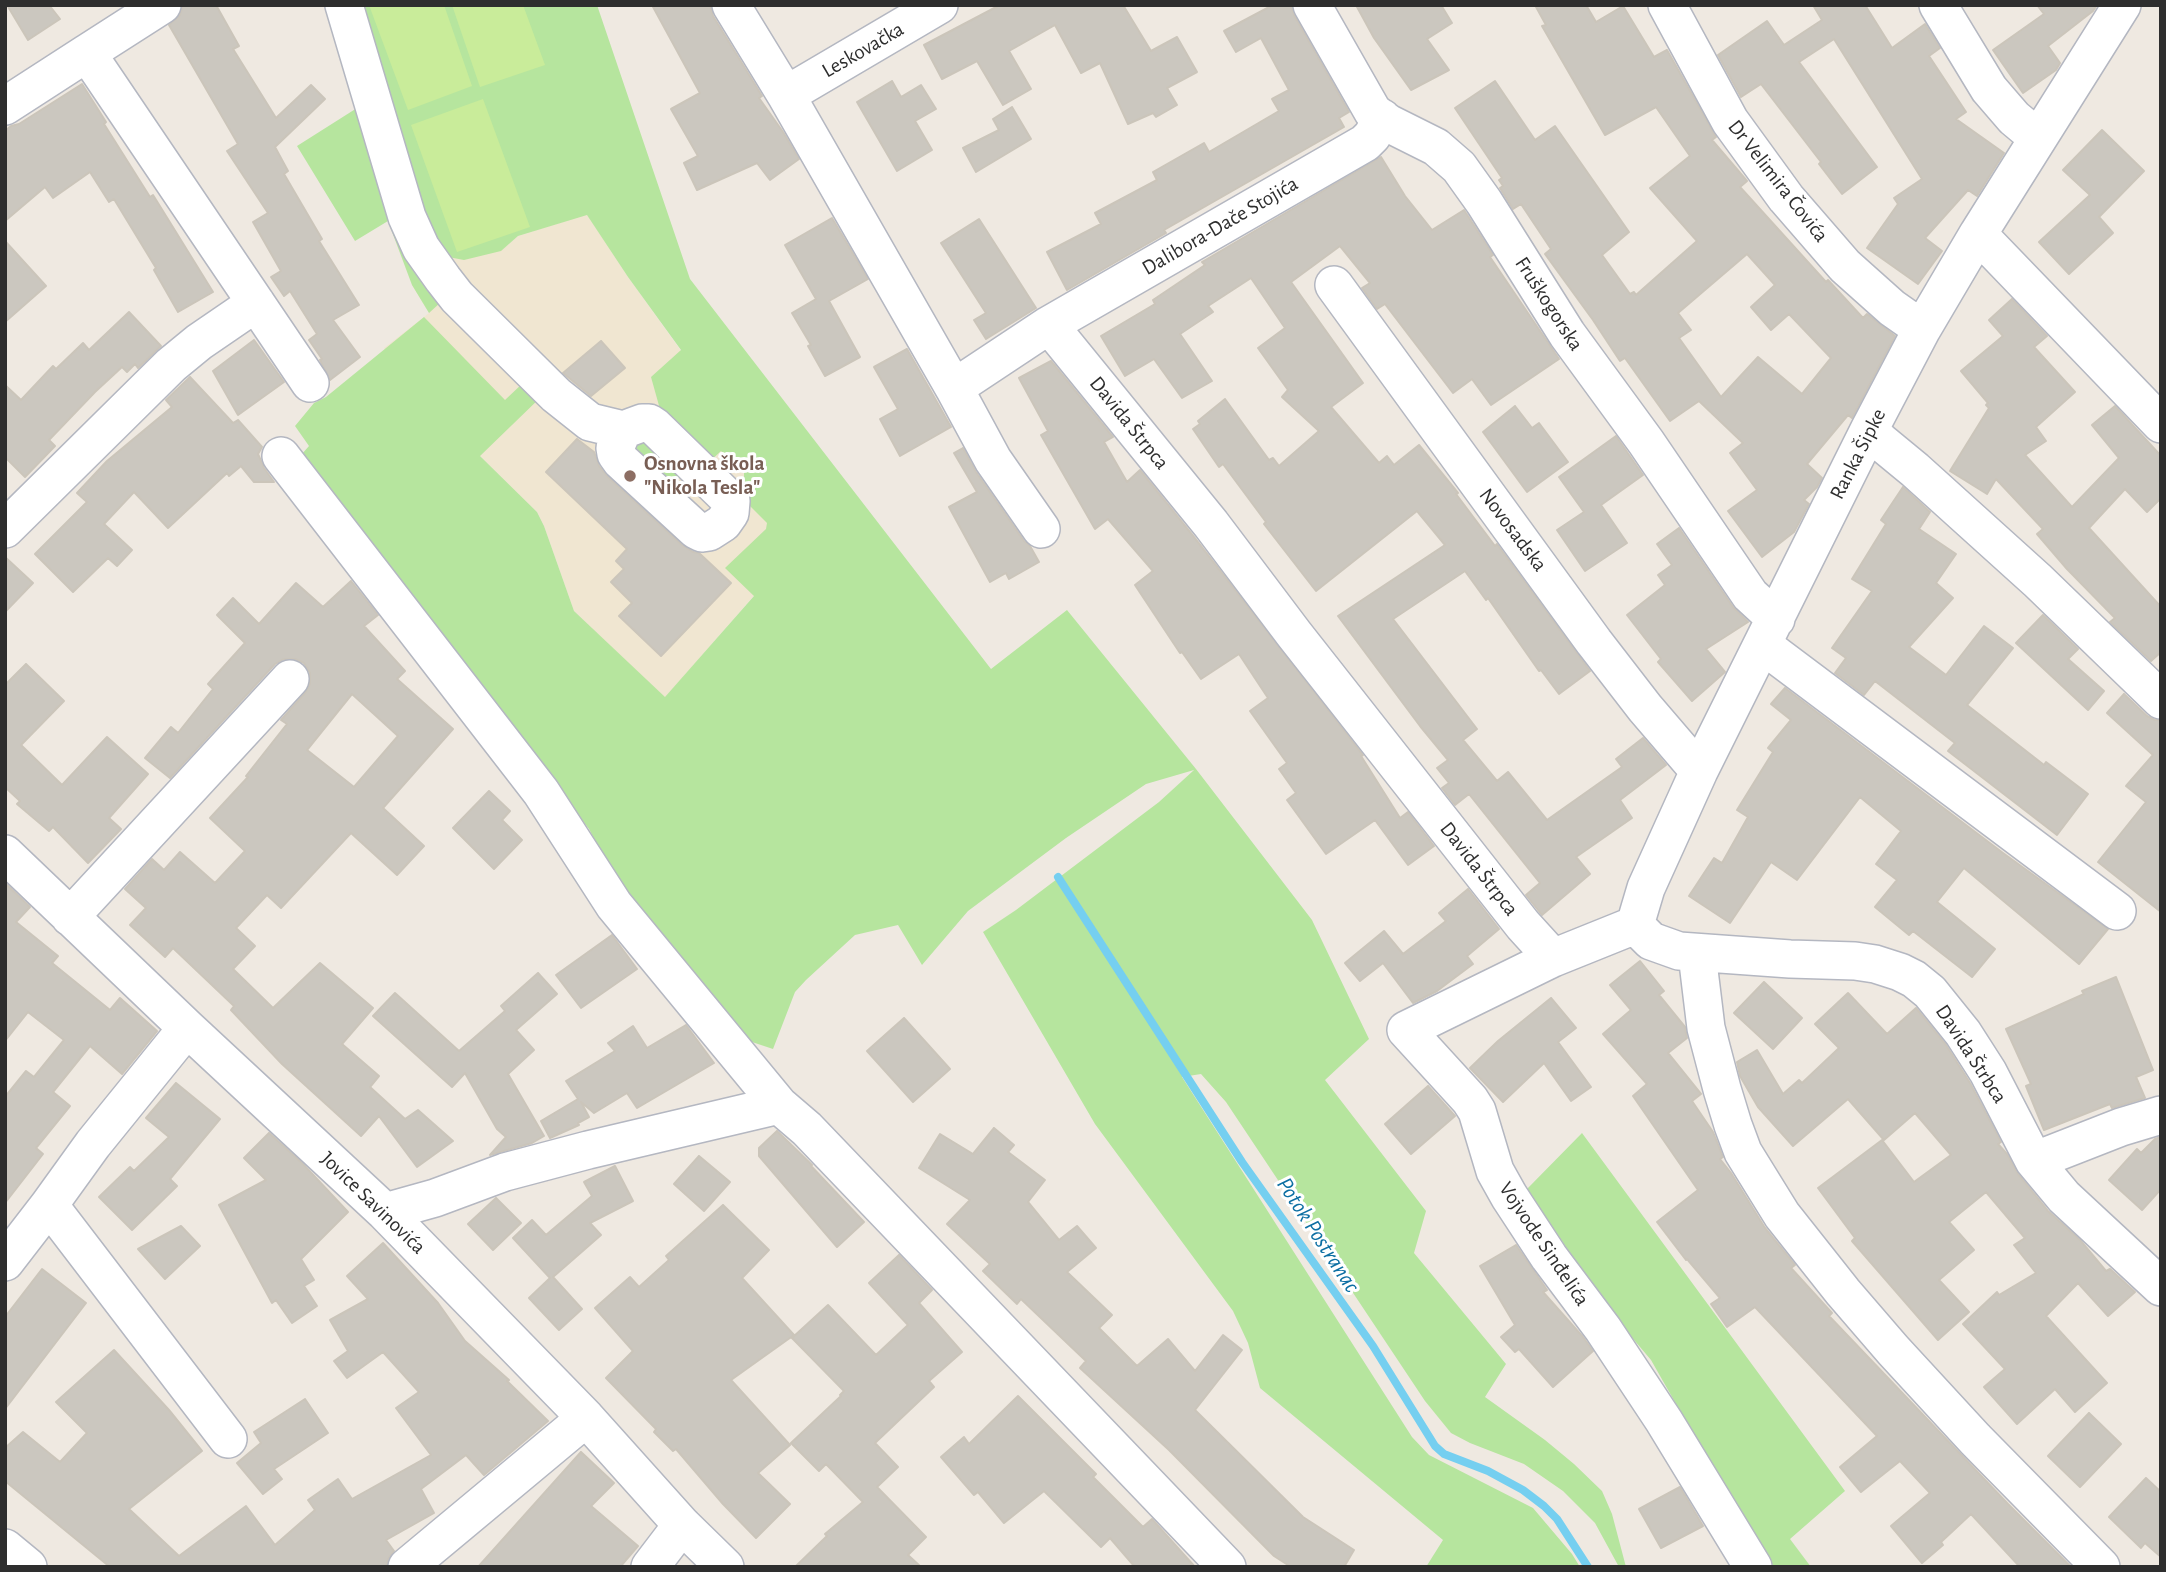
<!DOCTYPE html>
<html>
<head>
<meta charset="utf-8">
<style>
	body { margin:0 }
	#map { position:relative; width:2166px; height:1572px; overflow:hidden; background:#efe9e1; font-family:"Alegreya Sans",sans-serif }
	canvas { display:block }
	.frame { position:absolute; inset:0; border:7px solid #2e2e2e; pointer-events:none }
</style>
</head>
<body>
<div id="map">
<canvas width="2166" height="1572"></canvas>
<div class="frame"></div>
</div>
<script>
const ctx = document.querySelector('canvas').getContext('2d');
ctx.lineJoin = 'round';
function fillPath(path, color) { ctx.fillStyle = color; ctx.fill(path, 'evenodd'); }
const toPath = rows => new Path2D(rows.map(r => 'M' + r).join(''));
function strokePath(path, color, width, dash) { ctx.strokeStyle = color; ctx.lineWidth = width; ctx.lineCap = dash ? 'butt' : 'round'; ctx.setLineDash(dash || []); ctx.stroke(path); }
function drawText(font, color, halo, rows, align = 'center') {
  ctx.font = font + ' "Alegreya Sans",sans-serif'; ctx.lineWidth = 6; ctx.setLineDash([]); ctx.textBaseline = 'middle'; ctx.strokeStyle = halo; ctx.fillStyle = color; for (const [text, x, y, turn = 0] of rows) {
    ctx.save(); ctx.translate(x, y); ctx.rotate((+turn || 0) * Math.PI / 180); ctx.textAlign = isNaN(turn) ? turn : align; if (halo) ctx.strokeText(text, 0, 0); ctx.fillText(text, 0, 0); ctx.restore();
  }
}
const education = toPath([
	[587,214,628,277,810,531,665,698,574,611,544,526,537,512,479,455,487,447,384,348,429,313,412,285,443,256,500,251,518,236]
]);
const green = toPath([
	[352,5,597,5,690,279,991,669,1067,610,1196,769,1312,920,1369,1039,1325,1080,1426,1211,1414,1253,1506,1364,1485,1397,1545,1440,1574,1464,1602,1491,1612,1514,1626,1567,1619,1567,1595,1523,1563,1491,1524,1464,1470,1443,1451,1433,1425,1401,1226,1102,1201,1074,1182,1077,1412,1437,1429,1455,1533,1508,1572,1554,1580,1567,1426,1567,1443,1540,1260,1388,1248,1343,1233,1311,1095,1124,983,932,1016,910,1159,802,1194,770,1146,784,1066,838,968,911,922,965,898,925,855,935,806,980,795,992,773,1049,737,1037,623,895,589,829,301,455,309,446,295,426,314,403,326,397,424,317,505,400,523,383,543,395,480,456,537,512,544,526,574,611,665,697,754,596,725,568,766,529,767,523,734,490,744,478,744,472,721,451,706,465,663,420,651,377,681,350,628,277,587,215,518,236,501,251,464,260,443,256,416,204],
	[357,108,383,202,391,223,441,302,429,313,412,285,388,221,355,241,297,146],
	[643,438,682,474,666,491,627,444],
	[1582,1133,1845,1491,1790,1539,1811,1567,1774,1567,1730,1499,1651,1360,1607,1308,1527,1189]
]);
const pitch = toPath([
	[369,5,444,5,472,86,408,110],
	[452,5,523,5,545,65,480,87],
	[483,99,530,227,457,252,411,125]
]);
const stream = toPath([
	[1058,877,1242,1162,1373,1346,1435,1446,1444,1454,1488,1471,1523,1490,1544,1506,1557,1519,1588,1567]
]);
const building = toPath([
	[7,5,49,5,60,19,28,40,7,5],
	[183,5,216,5,239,46,233,49,276,118,311,85,325,99,275,147,288,171,284,174,322,239,319,241,359,305,333,320,360,357,330,380,320,360,322,359,309,340,317,334,290,291,284,296,271,277,281,271,253,222,268,213,227,151,238,144,169,25,180,15,183,5],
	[652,5,710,5,713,16,762,96,759,98,783,132,799,159,770,180,757,163,697,190,684,163,698,156,671,109,700,93,652,5],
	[1000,5,1123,5,1151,51,1177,37,1197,72,1167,88,1177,105,1156,117,1153,113,1128,124,1100,63,1081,73,1055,25,1009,51,1031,89,1003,105,977,61,942,79,924,45,1000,5],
	[1273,5,1291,5,1294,15,1349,112,1339,118,1344,127,1164,230,1166,233,1067,290,1047,252,1101,224,1095,213,1157,180,1153,172,1204,143,1209,152,1279,111,1272,99,1289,90,1261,38,1236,52,1224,31,1273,5],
	[1356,5,1441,5,1452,23,1427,39,1449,70,1411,90,1374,38,1356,5],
	[1535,5,1586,5,1596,22,1623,6,1654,57,1667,50,1716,137,1712,140,1747,181,1740,187,1826,282,1828,280,1863,318,1867,314,1895,336,1852,418,1848,415,1807,464,1822,478,1817,487,1804,500,1809,504,1794,532,1762,557,1728,511,1757,490,1730,453,1743,443,1699,401,1670,421,1625,358,1620,361,1593,320,1545,254,1551,249,1521,204,1513,209,1500,188,1503,186,1499,180,1502,178,1455,108,1495,81,1535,140,1555,126,1629,232,1602,255,1630,294,1634,292,1636,295,1697,241,1650,188,1690,156,1656,107,1605,135,1542,26,1546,25,1535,5],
	[1747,254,1775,285,1751,307,1771,330,1789,314,1831,358,1802,394,1758,357,1721,397,1679,338,1691,330,1678,313,1747,254],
	[1813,5,1865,5,1892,48,1925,24,1940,48,1929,56,1966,112,1956,119,2004,153,1977,196,1968,190,1925,238,1942,251,1918,284,1867,248,1898,204,1894,198,1922,179,1834,39,1799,62,1877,167,1842,194,1819,164,1821,162,1761,84,1741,97,1718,55,1767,21,1784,45,1822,20,1813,5],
	[2037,5,2097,5,2093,11,2048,46,2060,63,2056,70,2023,93,1993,50,2044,14,2037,5],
	[892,81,901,97,921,85,936,109,915,121,932,150,897,171,857,102,892,81],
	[82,84,106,122,104,124,150,197,153,195,213,292,178,312,154,270,156,268,114,199,109,202,90,172,53,198,45,187,5,221,5,131,11,126,19,124,82,84],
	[1012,107,1031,139,976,172,963,148,999,130,993,119,1012,107],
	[2102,130,2144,171,2099,217,2113,233,2069,274,2039,242,2090,195,2063,170,2102,130],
	[1381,157,1405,196,1432,230,1464,210,1493,255,1490,257,1559,359,1491,405,1472,379,1453,393,1385,304,1377,309,1362,288,1370,283,1340,246,1291,282,1363,383,1331,407,1379,463,1387,456,1394,465,1419,445,1458,493,1456,494,1495,546,1497,544,1590,671,1559,694,1541,670,1539,671,1488,598,1486,600,1465,571,1393,619,1477,729,1463,740,1497,781,1508,772,1547,820,1622,767,1616,759,1643,738,1666,765,1620,800,1632,818,1576,857,1590,874,1542,915,1526,895,1540,883,1469,794,1455,805,1442,788,1449,783,1437,768,1448,760,1420,726,1338,616,1445,545,1417,511,1316,591,1264,524,1266,522,1223,464,1219,467,1193,429,1200,424,1198,421,1225,399,1269,460,1273,458,1279,466,1319,431,1282,397,1288,390,1258,348,1285,328,1251,278,1208,306,1213,312,1180,334,1212,381,1182,398,1154,359,1125,376,1101,336,1155,304,1153,300,1205,265,1202,262,1381,157],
	[832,218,868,279,829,301,860,357,825,376,808,346,811,345,792,313,816,299,785,245,832,218],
	[979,219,1036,308,986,339,974,320,986,313,941,243,979,219],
	[5,241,46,286,5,322,5,241],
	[2012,299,2047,336,2034,347,2075,392,2036,427,2046,441,2025,455,2072,507,2119,458,2092,425,2115,406,2161,456,2161,498,2147,512,2125,489,2089,528,2161,607,2161,652,2151,661,2110,622,2115,618,2067,569,2037,534,2043,529,1996,479,1987,494,1950,471,1989,408,1986,405,1988,403,1961,371,2003,336,1989,320,2012,299],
	[129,312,161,346,138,368,135,364,127,372,122,367,95,392,49,440,55,446,25,477,5,457,5,385,21,400,53,366,56,369,83,343,89,350,129,312],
	[254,340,284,382,238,415,213,371,254,340],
	[601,341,625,368,591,396,563,373,601,341],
	[907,349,951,427,900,456,880,419,898,409,874,367,907,349],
	[1051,361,1113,437,1104,442,1127,482,1140,470,1194,537,1363,755,1361,756,1400,818,1408,812,1434,846,1408,865,1375,820,1326,854,1287,800,1296,793,1279,769,1287,763,1250,711,1268,698,1239,654,1201,679,1182,652,1180,653,1135,585,1153,571,1108,519,1095,529,1041,435,1048,431,1019,378,1051,361],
	[190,377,233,423,238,420,262,447,258,454,264,468,274,482,254,482,241,466,229,476,227,473,168,528,134,492,104,524,132,550,117,566,108,558,73,592,35,554,87,502,77,493,107,461,172,407,166,400,190,377],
	[1515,406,1532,428,1539,423,1568,462,1527,492,1483,432,1515,406],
	[1616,436,1643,475,1601,505,1627,543,1585,571,1557,530,1584,512,1559,477,1616,436],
	[577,439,594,452,599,466,607,476,682,545,693,552,699,553,731,583,661,656,619,616,632,603,611,582,624,569,616,561,627,549,546,472,577,439],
	[963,448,976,472,1024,541,1030,546,1039,562,1009,579,1006,573,990,582,949,507,977,492,954,453,963,448],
	[1903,487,1930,512,1919,529,1956,554,1936,583,1953,598,1909,647,1946,675,1984,626,2013,648,1967,705,2044,765,2046,762,2088,794,2057,835,1948,751,1955,743,1875,681,1864,695,1835,673,1846,658,1832,648,1872,591,1852,579,1886,524,1881,520,1903,487],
	[1679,528,1733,607,1748,622,1706,649,1725,672,1692,701,1658,662,1661,659,1627,615,1665,585,1658,575,1672,565,1657,544,1679,528],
	[5,557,33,583,5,612,5,557],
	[351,581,378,615,364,626,405,671,397,679,453,729,383,808,424,846,397,875,351,833,281,908,267,895,236,928,255,946,233,969,273,1008,320,963,373,1008,342,1044,379,1076,370,1087,405,1119,418,1110,453,1141,417,1167,379,1116,361,1136,282,1064,231,1010,234,1006,173,948,165,957,130,925,146,908,125,889,152,859,164,870,180,852,215,883,245,851,210,818,248,777,246,776,287,724,281,720,305,693,310,684,310,673,304,663,295,659,284,659,275,664,170,778,145,758,171,727,178,733,213,689,208,684,245,643,217,615,233,598,259,624,296,583,323,607,351,581],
	[352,694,398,736,354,787,307,750,352,694],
	[2043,615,2078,649,2068,659,2104,691,2088,710,2016,643,2043,615],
	[26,664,64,701,21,745,62,785,107,737,148,774,109,818,121,829,88,863,53,827,49,831,17,804,20,801,5,787,5,685,26,664],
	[1785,688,2003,853,2108,929,2079,964,1964,868,1937,902,1995,949,1972,977,1913,931,1909,935,1875,907,1897,880,1876,864,1901,831,1860,797,1797,880,1771,862,1730,923,1689,896,1714,858,1722,863,1748,817,1737,810,1773,752,1768,748,1791,720,1771,704,1785,688],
	[2124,694,2147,716,2155,720,2161,720,2161,912,2098,862,2146,802,2126,786,2153,755,2107,713,2124,694],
	[489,791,510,811,502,820,522,840,494,869,453,828,489,791],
	[5,883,30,907,16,922,58,956,52,963,110,1010,120,998,157,1031,122,1074,90,1046,53,1092,70,1106,36,1148,43,1154,5,1203,5,1097,26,1071,34,1077,64,1040,28,1012,5,1041,5,883],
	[1468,889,1499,929,1467,956,1473,964,1437,991,1413,1003,1383,963,1360,981,1345,963,1384,931,1403,954,1446,921,1439,913,1468,889],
	[612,935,637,969,581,1008,556,975,612,935],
	[1640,961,1664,991,1659,995,1685,1027,1687,1038,1668,1053,1701,1094,1692,1101,1713,1132,1723,1157,1720,1159,1731,1173,1765,1228,1795,1265,1791,1268,1832,1313,1829,1316,2008,1504,2071,1567,2020,1567,1971,1514,1941,1542,1943,1545,1922,1563,1891,1526,1930,1493,1900,1461,1861,1492,1840,1467,1877,1436,1755,1307,1727,1327,1711,1304,1720,1298,1687,1259,1686,1260,1657,1222,1698,1190,1633,1096,1647,1084,1603,1034,1631,1010,1610,985,1640,961],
	[538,973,557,994,516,1030,534,1050,508,1074,544,1136,532,1143,490,1155,506,1137,497,1129,465,1073,452,1087,373,1016,395,993,459,1051,505,1011,501,1006,538,973],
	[2116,977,2153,1070,2136,1077,2145,1098,2112,1108,2110,1104,2044,1130,2026,1086,2031,1084,2006,1029,2084,994,2082,991,2116,977],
	[1764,982,1802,1018,1773,1049,1734,1013,1764,982],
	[1848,993,1887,1034,1916,1008,1946,1045,1970,1083,2001,1142,1998,1144,2007,1154,2018,1174,2048,1211,2080,1240,2106,1271,2110,1269,2135,1292,2108,1316,2078,1283,2046,1316,2107,1383,2075,1412,2055,1389,2017,1424,1984,1387,2005,1369,1963,1324,1997,1292,1999,1295,2036,1273,2014,1245,2025,1238,1986,1192,1949,1222,1974,1250,1939,1280,1969,1312,1938,1340,1852,1241,1855,1238,1818,1188,1882,1140,1914,1182,1951,1155,1915,1113,1884,1140,1848,1099,1793,1146,1758,1107,1740,1076,1737,1062,1757,1050,1783,1094,1799,1080,1802,1083,1839,1048,1815,1024,1848,993],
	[1551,998,1576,1028,1558,1042,1591,1087,1571,1101,1544,1063,1503,1102,1470,1068,1498,1041,1551,998],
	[904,1018,950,1069,913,1102,867,1051,904,1018],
	[686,1025,714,1063,637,1108,627,1093,594,1113,581,1102,589,1117,578,1123,579,1125,550,1138,541,1121,578,1099,566,1081,615,1051,608,1043,633,1026,647,1048,686,1025],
	[176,1083,220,1119,170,1179,177,1186,132,1230,99,1197,130,1167,134,1171,169,1137,146,1118,176,1083],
	[1428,1086,1455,1116,1411,1154,1385,1124,1428,1086],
	[994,1128,1014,1145,1008,1152,1045,1180,1028,1202,1059,1240,1077,1226,1096,1248,1067,1272,1112,1315,1099,1328,1137,1366,1168,1339,1195,1371,1223,1335,1242,1350,1195,1410,1303,1517,1354,1550,1344,1567,1291,1567,1274,1556,1169,1450,1080,1368,1086,1361,1021,1299,1017,1304,983,1271,990,1264,947,1224,970,1200,919,1168,940,1134,973,1154,994,1128],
	[777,1131,812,1165,811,1166,864,1222,837,1247,759,1156,759,1148,777,1131],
	[269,1133,302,1163,348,1212,301,1259,314,1280,304,1286,317,1306,292,1323,276,1300,272,1303,219,1205,266,1180,244,1158,269,1133],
	[2161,1137,2161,1189,2142,1210,2109,1180,2137,1149,2141,1153,2155,1139,2161,1137],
	[699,1156,730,1182,704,1211,674,1184,699,1156],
	[615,1166,633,1201,590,1223,601,1235,553,1277,582,1309,559,1330,529,1298,550,1278,513,1238,532,1220,546,1235,592,1196,584,1182,615,1166],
	[496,1198,521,1223,493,1250,468,1224,496,1198],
	[723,1205,769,1250,742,1278,794,1335,731,1380,790,1445,758,1473,790,1504,756,1538,723,1504,676,1449,673,1451,654,1432,656,1429,606,1378,633,1351,595,1308,630,1277,639,1287,669,1260,666,1256,723,1205],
	[181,1226,200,1246,165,1279,138,1249,181,1226],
	[383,1243,438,1303,465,1341,509,1380,507,1381,548,1421,484,1475,466,1455,421,1489,434,1513,386,1540,394,1551,388,1559,387,1567,110,1567,5,1481,5,1448,23,1432,60,1462,87,1433,56,1402,114,1350,169,1410,202,1451,129,1509,179,1556,246,1506,275,1545,315,1510,308,1500,338,1479,352,1499,431,1455,396,1408,419,1392,383,1352,347,1378,334,1361,348,1351,330,1320,368,1299,347,1276,383,1243],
	[1516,1245,1547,1290,1543,1292,1583,1337,1593,1351,1553,1387,1519,1349,1515,1352,1501,1337,1515,1325,1480,1266,1516,1245],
	[899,1255,932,1290,919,1303,962,1352,929,1381,934,1387,875,1443,898,1467,877,1487,926,1537,908,1555,921,1567,795,1567,827,1536,825,1534,863,1502,826,1464,819,1471,791,1443,841,1396,840,1395,844,1391,792,1338,828,1305,876,1355,908,1325,869,1283,899,1255],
	[42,1269,86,1303,5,1409,5,1317,42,1269],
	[1018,1396,1096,1474,1093,1477,1143,1527,1152,1519,1195,1567,1135,1567,1110,1538,1101,1547,1044,1491,1004,1523,978,1492,974,1495,941,1457,964,1437,969,1444,1018,1396],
	[305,1399,328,1433,274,1469,282,1479,263,1494,237,1463,261,1443,254,1432,305,1399],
	[2089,1413,2121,1444,2080,1487,2048,1456,2089,1413],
	[581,1452,614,1483,591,1506,638,1546,620,1567,478,1567,581,1452],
	[2146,1478,2161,1492,2161,1557,2145,1543,2141,1548,2109,1517,2146,1478],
	[1680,1487,1703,1526,1661,1548,1639,1509,1680,1487]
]);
const minor = toPath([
	[344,5,407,217,421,248,443,279,457,297,556,395,590,422,623,430,642,423,649,423,655,427,731,501,730,513,723,523,709,532,702,533,696,530,621,461,616,454,615,448,623,430],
	[731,5,786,95,954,388,1049,325,1211,524,1294,634,1523,925,1553,958],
	[1312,5,1373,112,1388,123,1436,147,1459,167,1484,202,1567,334,1646,442,1750,595,1776,619],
	[1667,5,1730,121,1786,198,1845,266,1892,308,1922,329],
	[1938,5,1989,89,2014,118,2038,138],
	[87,53,162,5],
	[786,95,939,5],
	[5,106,87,53,310,383],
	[1978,234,2161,424],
	[1334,285,1594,642,1645,708,1699,771],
	[1049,325,1365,143,1372,136,1382,118],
	[954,388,993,460,1041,529],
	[1869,430,1881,442,1915,470,2038,581,2161,700],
	[281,456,541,792,614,905,779,1105],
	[5,529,171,365,199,342,256,303],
	[1763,644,1776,655,2117,911],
	[5,854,187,1028,385,1212,586,1418,682,1525,725,1567],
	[70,917,290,679],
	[1635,925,1646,888,1699,771,1869,430,1922,329,1978,234,2122,5],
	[1635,925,1553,958,1406,1030,1470,1100,1477,1111,1495,1171,1509,1196,1549,1257,1603,1329,1664,1421,1753,1567],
	[1635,925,1651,941,1679,951,1790,959,1855,961,1875,964,1900,972,1914,979,1930,992,1963,1033,1988,1072,2034,1161,2064,1197,2161,1287],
	[1697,954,1706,1028,1722,1089,1733,1125,1743,1152,1782,1215,1843,1292,1893,1350,1975,1439,2101,1567],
	[187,1028,93,1144,49,1205,228,1439],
	[2034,1161,2121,1127,2161,1115],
	[385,1212,435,1198,505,1172,588,1150,779,1105,807,1129,1227,1567],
	[5,1262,49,1205],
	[5,1548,28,1567],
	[407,1567,586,1418],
	[650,1567,682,1525]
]);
const markers = [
	[630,476,7,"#8d6e63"]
];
const streetNames = [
	["Leskovačka",863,50,-30],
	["Dr Velimira Čovića",1778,181,52],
	["Dalibora-Dače Stojića",1220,226,-30],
	["Fruškogorska",1549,304,57],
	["Davida Štrpca",1129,423,51],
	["Ranka Šipke",1858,454,-63],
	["Novosadska",1513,530,53],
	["Davida Štrpca",1479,869,52],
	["Davida Štrbca",1971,1054,57],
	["Jovice Savinovića",373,1203,44],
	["Vojvode Sinđelića",1544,1244,56]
];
const educationNames = [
	["Osnovna škola",644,464],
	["\"Nikola Tesla\"",644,488]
];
const waterNames = [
	["Potok Postranac",1318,1235,57]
];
fillPath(education, '#f0e6d1');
fillPath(green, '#b6e59e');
fillPath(pitch, '#c9ec9a');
strokePath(stream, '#75cff0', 8);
fillPath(building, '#cbc7bf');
strokePath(building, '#cbc5ba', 2);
strokePath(minor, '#b4b7c1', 40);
strokePath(minor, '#fff', 37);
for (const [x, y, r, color] of markers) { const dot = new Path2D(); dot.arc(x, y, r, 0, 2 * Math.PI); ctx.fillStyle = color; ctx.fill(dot); strokePath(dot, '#fff', 2.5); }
drawText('21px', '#2e2e2e', '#fff', streetNames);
drawText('bold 21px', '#785e54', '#fff', educationNames, 'left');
drawText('italic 23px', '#0d6fa3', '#fff', waterNames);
</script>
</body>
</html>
